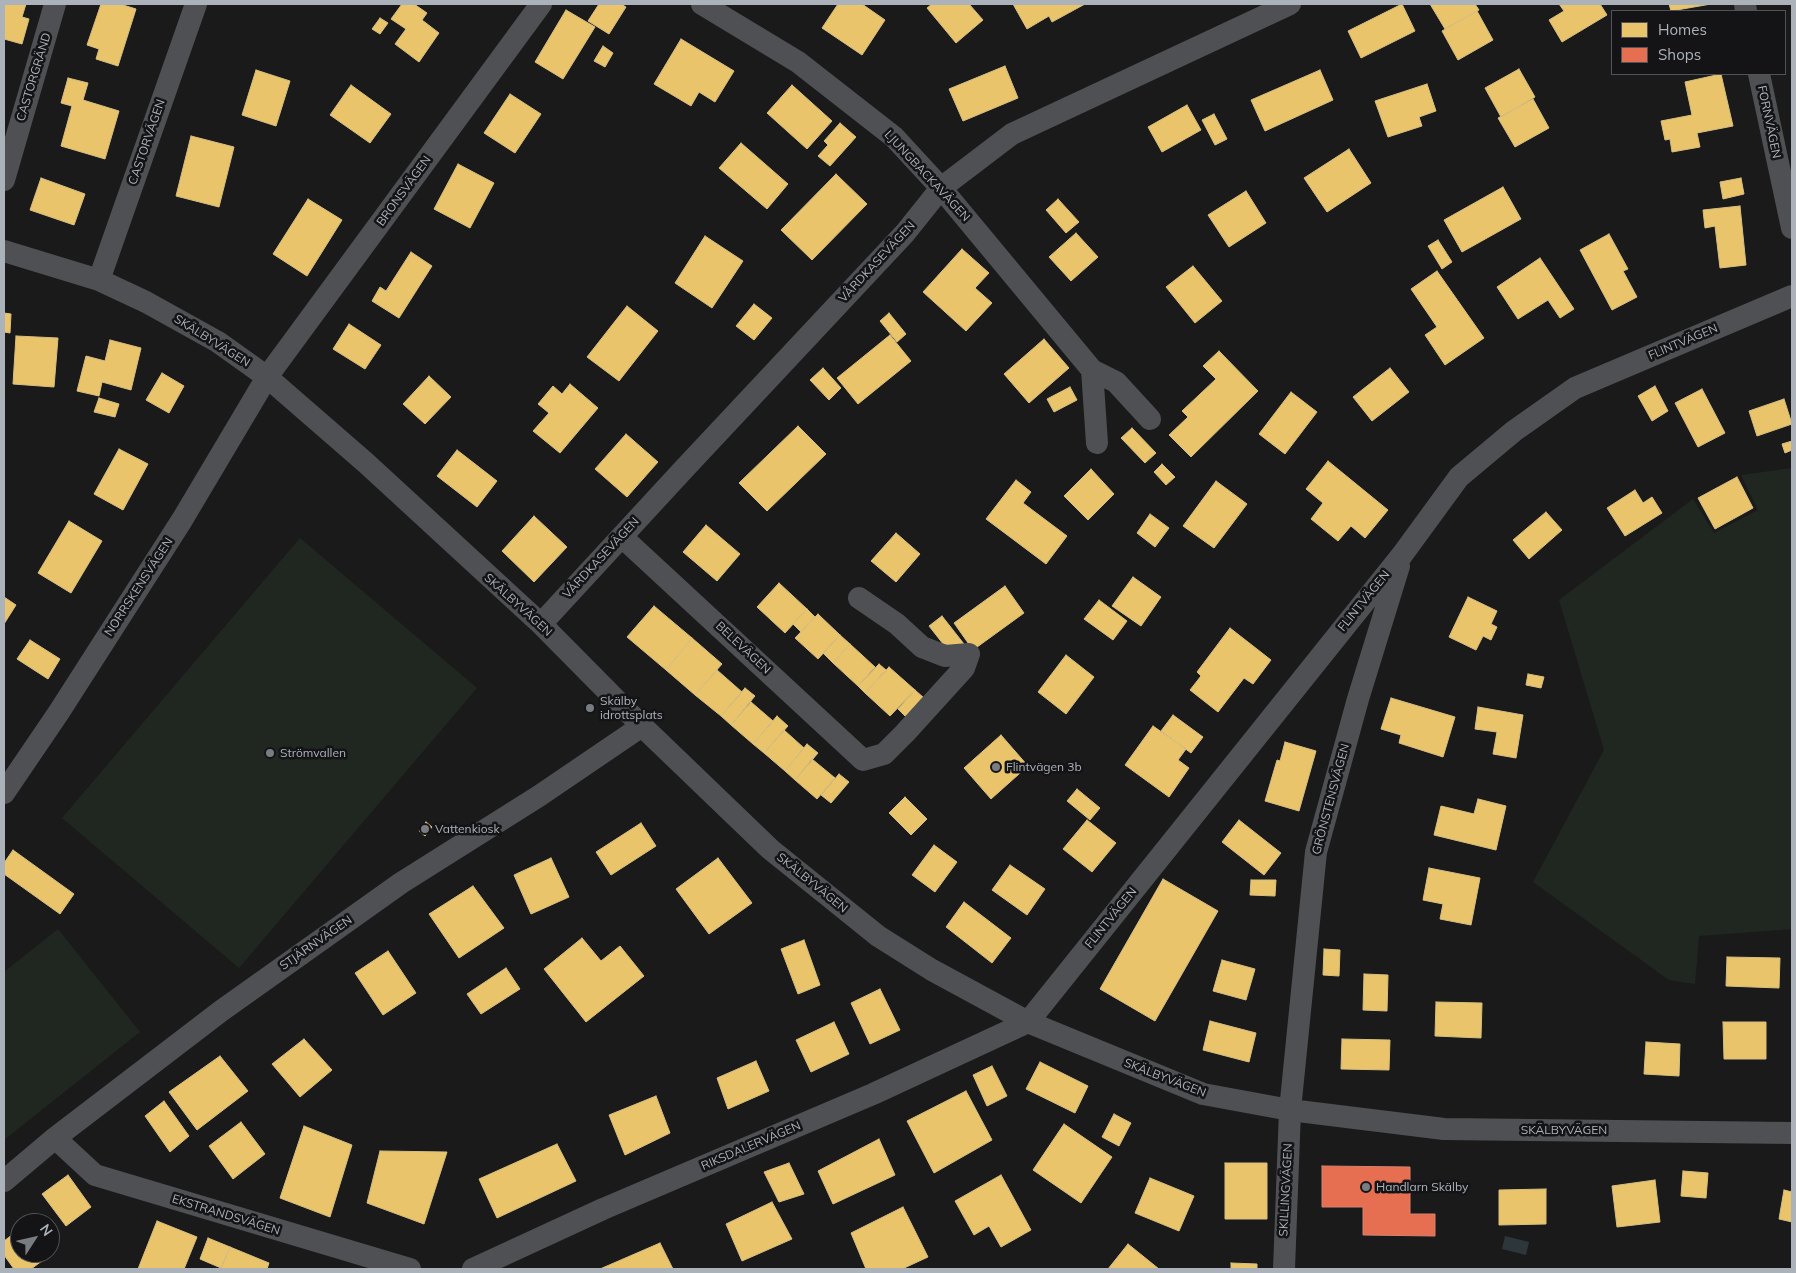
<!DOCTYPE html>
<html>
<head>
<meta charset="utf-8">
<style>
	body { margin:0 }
	#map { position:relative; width:1796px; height:1273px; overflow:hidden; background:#1a1a1a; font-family:Mulish,sans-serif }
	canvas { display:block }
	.frame { position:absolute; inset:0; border:5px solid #acb2ba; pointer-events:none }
	.legend { position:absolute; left:1611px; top:10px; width:175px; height:65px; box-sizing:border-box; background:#141416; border:1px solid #515358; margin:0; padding:6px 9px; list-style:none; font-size:15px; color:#acb2ba }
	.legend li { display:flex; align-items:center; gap:10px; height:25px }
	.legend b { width:25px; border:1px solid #515358 }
	.north { position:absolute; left:10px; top:1213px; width:50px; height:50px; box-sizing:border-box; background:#141416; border:1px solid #515358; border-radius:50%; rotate:55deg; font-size:14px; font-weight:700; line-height:20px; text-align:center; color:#acb2ba }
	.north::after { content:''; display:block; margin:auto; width:18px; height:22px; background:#797d82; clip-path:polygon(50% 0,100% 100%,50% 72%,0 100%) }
</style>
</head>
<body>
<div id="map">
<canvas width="1796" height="1273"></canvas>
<div class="frame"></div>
<ul class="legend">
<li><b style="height:14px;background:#e9c46a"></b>Homes</li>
<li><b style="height:14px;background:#e76f51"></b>Shops</li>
</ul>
<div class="north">N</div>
</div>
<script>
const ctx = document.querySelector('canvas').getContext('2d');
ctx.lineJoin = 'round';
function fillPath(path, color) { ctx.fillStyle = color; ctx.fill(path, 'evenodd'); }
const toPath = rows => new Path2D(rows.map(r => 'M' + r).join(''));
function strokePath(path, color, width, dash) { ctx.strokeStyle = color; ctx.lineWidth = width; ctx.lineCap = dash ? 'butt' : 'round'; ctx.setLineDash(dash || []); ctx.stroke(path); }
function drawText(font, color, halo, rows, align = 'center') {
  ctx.font = font + ' Mulish,sans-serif'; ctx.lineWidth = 5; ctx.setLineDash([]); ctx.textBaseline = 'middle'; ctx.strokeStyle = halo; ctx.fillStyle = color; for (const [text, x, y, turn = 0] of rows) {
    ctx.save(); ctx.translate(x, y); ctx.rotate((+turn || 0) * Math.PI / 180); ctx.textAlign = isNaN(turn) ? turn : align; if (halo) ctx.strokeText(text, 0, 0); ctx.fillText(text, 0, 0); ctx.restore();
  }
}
const green = toPath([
	[1792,468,1792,929,1699,936,1695,984,1669,980,1533,882,1604,750,1559,600,1693,499,1714,533,1758,510,1741,475],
	[300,538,477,688,239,968,62,818],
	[58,929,140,1032,4,1140,4,972]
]);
const water = toPath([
	[1505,1236,1529,1242,1526,1255,1502,1249]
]);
const homes = toPath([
	[4,4,26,4,22,17,29,19,22,44,4,39,4,4],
	[101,4,120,4,136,9,118,66,96,59,99,49,87,45,101,4],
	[402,4,414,4,427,13,422,20,439,33,419,62,395,44,406,29,391,19,402,4],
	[599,4,621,4,626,7,609,34,588,21,599,4],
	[838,4,862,4,885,20,862,55,822,28,838,4],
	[932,4,969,4,983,20,956,43,927,8,932,4],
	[1013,4,1085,4,1052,22,1049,16,1027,29,1013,4],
	[1402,4,1415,31,1361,58,1348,31,1402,4],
	[1430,4,1475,4,1479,10,1445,29,1430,4],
	[1559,4,1600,4,1607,15,1562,42,1549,20,1564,11,1559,4],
	[1669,4,1711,4,1671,11,1669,4],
	[566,10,595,27,563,79,535,62,566,10],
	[1477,11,1493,40,1458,60,1442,31,1477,11],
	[380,18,388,23,380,34,372,29,380,18],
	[681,39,734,71,715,102,699,92,691,106,654,84,681,39],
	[603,46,613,53,605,67,594,61,603,46],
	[1005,66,1018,98,963,121,949,89,1005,66],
	[1519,69,1535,97,1501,117,1485,88,1519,69],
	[256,70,290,81,276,126,242,115,256,70],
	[1320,70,1333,100,1265,131,1251,100,1320,70],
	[1721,74,1733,126,1697,133,1700,147,1672,152,1670,139,1665,140,1661,121,1692,115,1685,82,1721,74],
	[68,78,88,83,83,100,119,111,105,159,61,146,72,106,61,103,68,78],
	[1427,84,1436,111,1419,117,1422,126,1388,137,1375,101,1427,84],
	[351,85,391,114,370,143,330,115,351,85],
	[792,85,832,121,807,149,767,113,792,85],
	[510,94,541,114,515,153,484,133,510,94],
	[1533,99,1549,128,1515,147,1498,118,1533,99],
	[1187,105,1201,130,1162,152,1148,127,1187,105],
	[1214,114,1227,139,1215,145,1202,120,1214,114],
	[840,123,856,137,830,166,818,156,828,145,824,141,840,123],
	[191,136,234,147,219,207,176,196,191,136],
	[741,143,788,184,767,209,719,168,741,143],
	[1349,149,1371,183,1327,212,1304,178,1349,149],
	[458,164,494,183,470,228,434,209,458,164],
	[836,174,867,204,812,260,781,230,836,174],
	[41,178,85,194,74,225,30,210,41,178],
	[1741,178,1744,194,1723,199,1720,182,1741,178],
	[1503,187,1521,219,1462,252,1444,220,1503,187],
	[1246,191,1266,223,1229,247,1208,215,1246,191],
	[308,199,342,220,307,276,273,254,308,199],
	[1058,199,1079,222,1066,233,1046,210,1058,199],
	[1740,206,1746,265,1720,268,1715,226,1705,228,1703,210,1740,206],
	[1076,233,1098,257,1071,281,1049,257,1076,233],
	[1609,234,1628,269,1623,271,1637,297,1612,310,1580,250,1609,234],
	[705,236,743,261,712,308,675,283,705,236],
	[1438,240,1452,262,1442,269,1428,246,1438,240],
	[962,249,989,273,975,288,992,303,966,331,923,292,962,249],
	[411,252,432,266,399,318,372,301,380,287,386,291,411,252],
	[1540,258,1574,309,1560,318,1548,300,1518,319,1497,287,1540,258],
	[1193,266,1222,301,1195,323,1166,287,1193,266],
	[1437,271,1484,338,1445,365,1425,335,1437,327,1411,289,1437,271],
	[754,304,772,318,754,340,736,326,754,304],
	[627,306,658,331,619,381,587,357,627,306],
	[4,313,11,314,10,333,4,332,4,313],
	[889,313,906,334,897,342,880,321,889,313],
	[349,324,381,345,365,369,333,349,349,324],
	[890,335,911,361,858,404,837,378,890,335],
	[16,336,58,338,54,387,13,384,16,336],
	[1044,339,1069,368,1029,403,1004,374,1044,339],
	[110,340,141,348,131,390,102,382,99,396,77,391,86,356,105,361,110,340],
	[1219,351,1258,391,1191,457,1169,435,1188,417,1182,411,1216,379,1203,366,1219,351],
	[823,368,841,388,829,400,810,380,823,368],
	[1390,368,1409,392,1372,421,1353,397,1390,368],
	[162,373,184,386,169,413,146,400,162,373],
	[429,376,451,397,425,424,403,404,429,376],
	[570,384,598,408,560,453,533,431,549,413,538,404,553,386,562,394,570,384],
	[1655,386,1668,411,1652,421,1638,396,1655,386],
	[1070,387,1077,400,1054,412,1047,399,1070,387],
	[1702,389,1725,433,1698,447,1675,403,1702,389],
	[1291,392,1317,412,1285,454,1259,434,1291,392],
	[99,398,119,404,115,417,94,412,99,398],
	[1784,399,1792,424,1757,436,1749,411,1784,399],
	[798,426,826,454,767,511,739,483,798,426],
	[1132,428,1156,453,1145,463,1121,438,1132,428],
	[626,434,658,462,627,497,595,469,626,434],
	[1792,441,1792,450,1785,453,1782,444,1792,441],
	[119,449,148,464,123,510,94,494,119,449],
	[457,450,497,481,477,507,437,476,457,450],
	[1328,461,1388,510,1365,538,1351,526,1338,541,1311,519,1323,503,1306,489,1328,461],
	[1162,464,1175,477,1166,485,1154,472,1162,464],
	[1091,469,1114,494,1088,520,1064,496,1091,469],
	[1737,477,1753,508,1715,529,1698,498,1737,477],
	[1016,480,1031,492,1023,503,1067,536,1046,564,986,519,1016,480],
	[1216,481,1247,504,1214,548,1183,526,1216,481],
	[1635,490,1643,503,1652,497,1662,513,1625,536,1607,508,1635,490],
	[1546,512,1562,530,1529,559,1513,540,1546,512],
	[1150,514,1169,528,1155,547,1137,533,1150,514],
	[534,516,567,547,534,582,502,551,534,516],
	[69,521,102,541,71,593,38,573,69,521],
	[706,525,740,554,717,581,683,552,706,525],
	[896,533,920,554,896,582,871,561,896,533],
	[1133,577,1161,597,1141,626,1112,606,1133,577],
	[779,583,807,609,785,633,757,607,779,583],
	[1005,586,1024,613,973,650,954,623,1005,586],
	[4,597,16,605,4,624,4,597],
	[1468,597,1497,611,1491,624,1497,627,1491,640,1483,636,1476,650,1449,637,1468,597],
	[1099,600,1127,621,1113,640,1084,619,1099,600],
	[654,606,692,638,666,670,627,637,654,606],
	[807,609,815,617,801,632,793,624,807,609],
	[818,614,840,635,818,659,795,638,818,614],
	[942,616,964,644,951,654,929,626,942,616],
	[1230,628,1271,660,1253,684,1244,678,1218,712,1190,690,1201,676,1197,672,1230,628],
	[840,635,850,644,833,663,823,653,840,635],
	[692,638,722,664,695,695,666,670,692,638],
	[30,640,60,659,48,679,17,659,30,640],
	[850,644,875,667,858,686,833,663,850,644],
	[1066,655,1094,677,1066,714,1038,692,1066,655],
	[879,664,886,670,865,693,858,686,879,664],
	[889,667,915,690,890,716,865,693,889,667],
	[717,670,742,692,721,716,695,695,717,670],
	[1528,674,1544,677,1541,688,1526,685,1528,674],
	[745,688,755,696,731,725,721,716,745,688],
	[915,690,924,698,906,717,898,709,915,690],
	[1391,698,1455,717,1443,757,1399,743,1401,735,1381,729,1391,698],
	[751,702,773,721,753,744,731,725,751,702],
	[1478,707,1523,715,1516,758,1493,754,1497,732,1475,729,1478,707],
	[1173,715,1203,737,1191,753,1161,731,1173,715],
	[777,716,788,726,764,753,753,744,777,716],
	[1153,726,1186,749,1178,760,1189,768,1169,797,1125,765,1153,726],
	[784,730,804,748,785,771,764,753,784,730],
	[1001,735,1028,766,991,799,964,768,1001,735],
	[1285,742,1316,751,1299,811,1265,801,1277,760,1280,761,1285,742],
	[807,744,818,753,795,780,785,771,807,744],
	[812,759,835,778,817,799,795,780,812,759],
	[839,774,849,782,831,803,821,795,839,774],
	[1077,789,1100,808,1090,820,1067,801,1077,789],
	[905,797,927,819,911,835,889,813,905,797],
	[1478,799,1506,806,1496,850,1434,835,1441,806,1474,814,1478,799],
	[1087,820,1116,843,1092,872,1063,849,1087,820],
	[1239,820,1281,853,1264,875,1222,842,1239,820],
	[426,822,432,827,425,836,419,831,426,822],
	[641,823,656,846,611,875,596,852,641,823],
	[934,845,957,862,935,892,912,875,934,845],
	[13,850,74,894,60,914,4,874,4,863,13,850],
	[551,858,569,897,531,914,514,875,551,858],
	[718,858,752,903,709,934,676,889,718,858],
	[1010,865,1045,889,1027,915,992,890,1010,865],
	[1429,868,1480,878,1471,925,1440,919,1443,904,1423,900,1429,868],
	[1163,879,1218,911,1155,1021,1100,989,1163,879],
	[1251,880,1276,880,1275,896,1250,895,1251,880],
	[473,886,504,928,459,958,429,914,473,886],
	[964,902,1011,938,992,963,946,927,964,902],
	[582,938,601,961,620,946,644,976,586,1022,544,969,582,938],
	[804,940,820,985,798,994,781,949,804,940],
	[1324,949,1340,950,1339,976,1323,975,1324,949],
	[388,951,416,993,383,1015,355,973,388,951],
	[1727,957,1780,958,1779,988,1726,986,1727,957],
	[1222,960,1255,969,1246,1000,1213,991,1222,960],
	[506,968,520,989,481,1014,467,994,506,968],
	[1364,974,1388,975,1387,1011,1363,1010,1364,974],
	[880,989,900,1030,870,1044,851,1003,880,989],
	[1436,1002,1482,1003,1481,1038,1435,1036,1436,1002],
	[1210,1021,1256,1033,1249,1062,1203,1050,1210,1021],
	[834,1022,849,1054,811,1072,796,1040,834,1022],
	[1723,1022,1766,1022,1766,1059,1724,1059,1723,1022],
	[304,1039,332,1070,300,1097,272,1064,304,1039],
	[1342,1039,1390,1040,1389,1070,1341,1069,1342,1039],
	[1646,1042,1680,1044,1679,1076,1644,1074,1646,1042],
	[220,1056,248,1091,197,1130,169,1092,220,1056],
	[756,1061,769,1091,728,1109,717,1078,756,1061],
	[1040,1062,1088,1086,1075,1113,1026,1089,1040,1062],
	[992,1066,1007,1096,987,1106,973,1075,992,1066],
	[966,1091,992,1140,934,1173,907,1121,966,1091],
	[656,1096,670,1133,625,1155,609,1115,656,1096],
	[164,1101,189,1136,170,1152,145,1116,164,1101],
	[1114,1114,1131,1123,1119,1146,1102,1137,1114,1114],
	[241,1122,265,1154,233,1179,209,1146,241,1122],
	[1064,1124,1112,1157,1081,1203,1033,1170,1064,1124],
	[304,1126,352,1145,330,1217,280,1198,304,1126],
	[879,1139,895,1175,833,1204,818,1171,879,1139],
	[557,1144,576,1181,497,1218,479,1179,557,1144],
	[380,1151,447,1152,424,1224,367,1203,380,1151],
	[789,1163,804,1194,779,1202,764,1172,789,1163],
	[1225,1163,1267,1163,1267,1219,1225,1219,1225,1163],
	[1683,1171,1708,1173,1706,1198,1681,1196,1683,1171],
	[68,1175,91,1207,66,1226,42,1194,68,1175],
	[1001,1175,1031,1230,1001,1247,989,1226,974,1235,955,1201,1001,1175],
	[1150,1178,1194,1196,1179,1231,1135,1213,1150,1178],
	[1655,1180,1660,1222,1617,1227,1612,1186,1655,1180],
	[1546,1189,1546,1224,1499,1225,1499,1190,1546,1189],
	[1784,1190,1792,1192,1792,1222,1779,1219,1784,1190],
	[772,1202,792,1239,742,1261,726,1224,772,1202],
	[903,1207,928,1257,902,1269,866,1269,851,1233,903,1207],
	[157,1221,197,1237,184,1269,138,1269,157,1221],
	[20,1229,20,1253,41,1253,46,1258,31,1269,14,1269,4,1255,4,1241,20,1229],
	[208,1238,230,1247,221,1268,200,1259,208,1238],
	[660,1243,673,1269,600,1269,660,1243],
	[1128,1244,1159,1269,1108,1269,1128,1244],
	[230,1247,269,1263,267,1269,221,1269,230,1247],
	[1231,1263,1257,1264,1257,1269,1231,1269,1231,1263]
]);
const shops = toPath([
	[1322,1166,1410,1167,1410,1214,1435,1214,1435,1236,1363,1235,1363,1207,1322,1207,1322,1166]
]);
const minor = toPath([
	[702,4,798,62,894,137,941,188,1092,370,1116,382,1150,419],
	[1745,4,1746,11],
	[1759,74,1792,228],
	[4,180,55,4],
	[4,251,99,280,146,302,218,342,267,377,366,463,541,624,642,726,770,849,878,936,932,970,1028,1022,1203,1094,1290,1110,1444,1129,1792,1133],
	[99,280,196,4],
	[1092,370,1097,443],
	[622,537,863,760,884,754,905,733,964,668,969,654,945,656,922,647,897,624,859,598],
	[541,624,683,470,905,233,941,188,1012,134,1290,4],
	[4,793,59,712,182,520,267,377,541,4],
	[55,1138,95,1175,410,1269],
	[4,1181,55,1138,221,1011,401,883,539,796,642,726],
	[473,1269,603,1209,873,1094,1028,1022,1402,555,1459,477,1514,431,1575,388,1792,296],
	[1284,1269,1290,1110,1316,852,1358,699,1399,566]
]);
const markers = [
	[590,708,5,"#797d82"],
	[270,753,5,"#797d82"],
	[996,767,5,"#797d82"],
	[425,829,5,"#797d82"],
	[1366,1187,5,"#797d82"]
];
const streetNames = [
	["CASTORGRÄND",34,77,-73],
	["FORNVÄGEN",1769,122,78],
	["CASTORVÄGEN",147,142,-71],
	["LJUNGBACKAVÄGEN",927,176,47],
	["BRONSVÄGEN",404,191,-54],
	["VÅRDKASEVÄGEN",877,262,-47],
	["SKÄLBYVÄGEN",212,341,32],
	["FLINTVÄGEN",1683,342,-23],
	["VÅRDKASEVÄGEN",601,558,-47],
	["NORRSKENSVÄGEN",139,587,-57],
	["FLINTVÄGEN",1364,601,-51],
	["SKÄLBYVÄGEN",518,605,42],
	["BELEVÄGEN",743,648,43],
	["GRÖNSTENSVÄGEN",1331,799,-75],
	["SKÄLBYVÄGEN",812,883,39],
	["FLINTVÄGEN",1111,918,-51],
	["STJÄRNVÄGEN",316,943,-35],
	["SKÄLBYVÄGEN",1165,1078,21],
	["SKÄLBYVÄGEN",1564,1130],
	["RIKSDALERVÄGEN",751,1146,-23],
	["SKILLINGVÄGEN",1286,1190,-87],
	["EKSTRANDSVÄGEN",226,1215,17]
];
const poiNames = [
	["Skälby",600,701],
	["idrottsplats",600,715],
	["Strömvallen",280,753],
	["Flintvägen 3b",1006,767],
	["Vattenkiosk",435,829],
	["Handlarn Skälby",1376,1187]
];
fillPath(green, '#202720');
fillPath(water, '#2d373b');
fillPath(homes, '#e9c46a');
strokePath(homes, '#d7bf82', 1);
fillPath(shops, '#e76f51');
strokePath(shops, '#d58370', 1);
strokePath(minor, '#4e5053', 22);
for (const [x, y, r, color] of markers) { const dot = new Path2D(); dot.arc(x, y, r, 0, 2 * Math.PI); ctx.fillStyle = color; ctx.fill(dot); strokePath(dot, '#141416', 2); }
drawText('12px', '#acb2ba', '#141416', streetNames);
drawText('12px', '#acb2ba', '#141416', poiNames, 'left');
</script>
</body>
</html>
